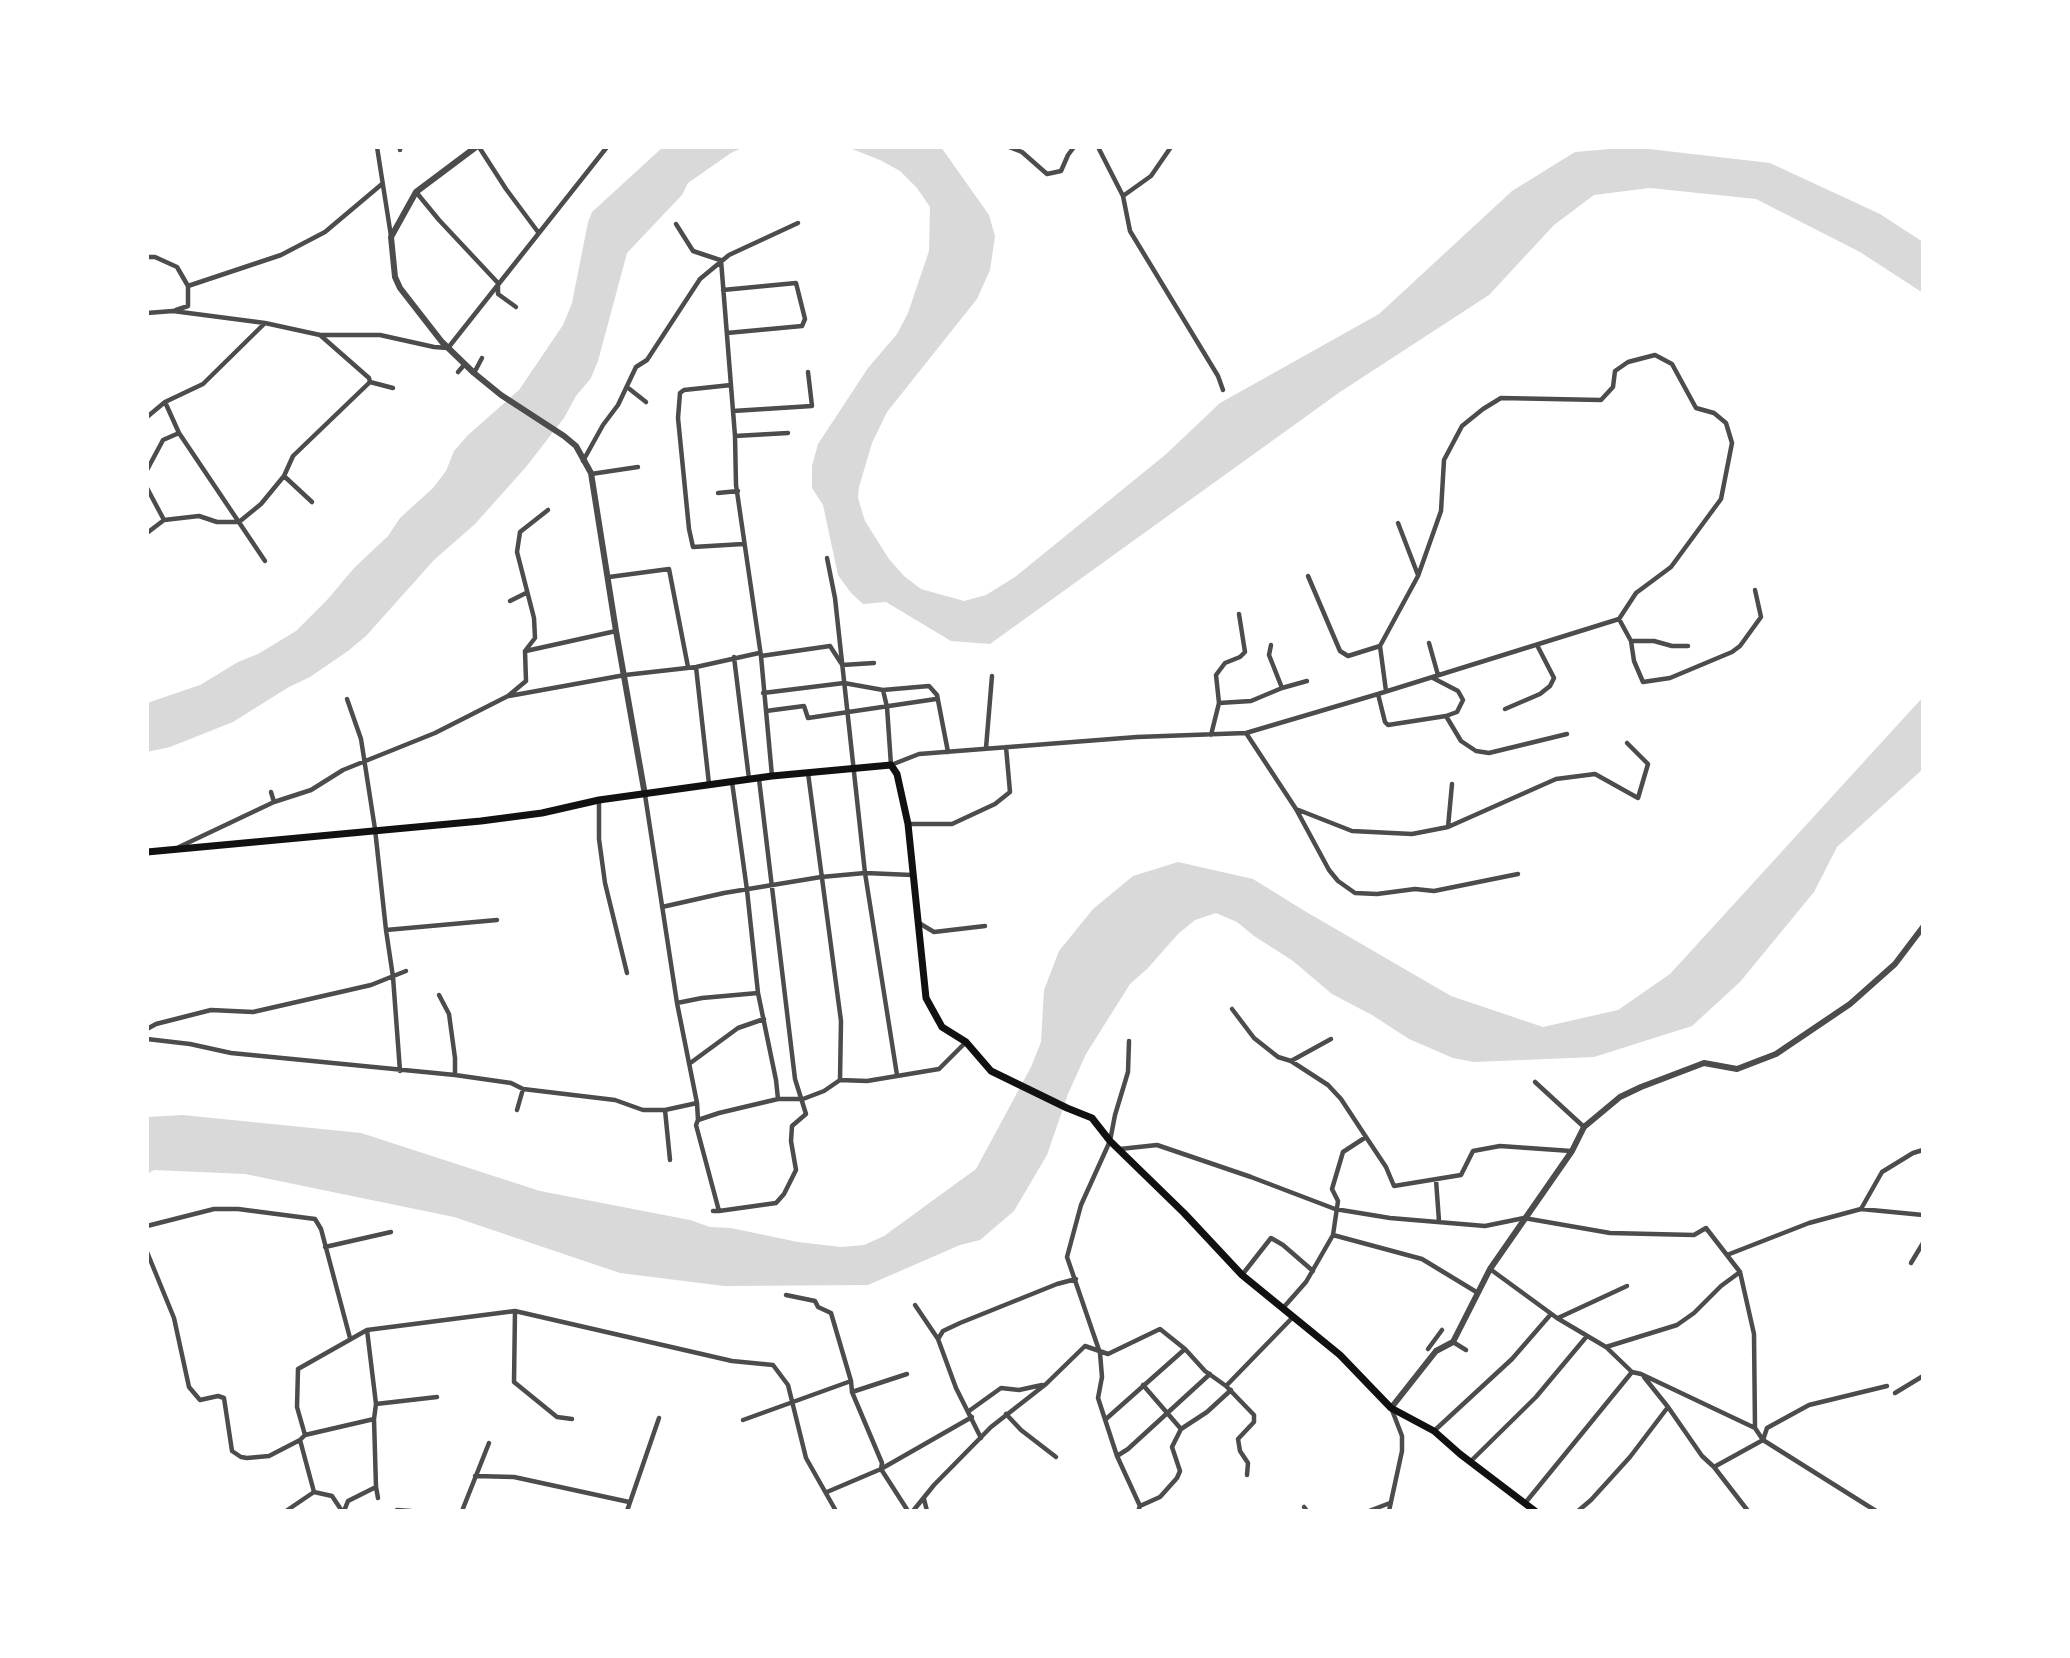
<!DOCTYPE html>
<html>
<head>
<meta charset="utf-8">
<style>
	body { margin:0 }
	#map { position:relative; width:2070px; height:1658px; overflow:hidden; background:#fff; font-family:"Noto Sans",sans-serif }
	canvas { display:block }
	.frame { position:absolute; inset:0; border:149px solid #fff; pointer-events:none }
</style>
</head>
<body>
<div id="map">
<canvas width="2070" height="1658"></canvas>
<div class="frame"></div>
</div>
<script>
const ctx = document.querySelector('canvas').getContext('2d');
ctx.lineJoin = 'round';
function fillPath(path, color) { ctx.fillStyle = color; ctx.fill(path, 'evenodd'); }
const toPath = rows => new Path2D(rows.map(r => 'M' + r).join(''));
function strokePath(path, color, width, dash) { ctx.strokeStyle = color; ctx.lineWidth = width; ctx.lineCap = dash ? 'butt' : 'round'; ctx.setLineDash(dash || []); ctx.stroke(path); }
const water = toPath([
	[663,147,744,147,731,153,688,183,682,195,627,253,598,361,591,378,576,396,564,418,526,467,475,524,434,560,366,636,348,651,310,677,289,687,233,722,170,747,147,752,147,703,200,685,238,662,258,654,296,631,327,600,355,567,388,536,400,518,433,488,446,471,454,451,468,435,519,390,563,325,572,303,588,222,592,212],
	[847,147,941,147,989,215,995,236,990,270,977,299,887,412,872,443,859,487,858,498,865,521,889,559,904,576,921,589,964,601,986,595,1015,577,1165,455,1220,403,1379,314,1512,191,1575,152,1632,147,1770,163,1880,214,1923,242,1923,293,1860,252,1756,199,1650,188,1594,195,1554,225,1489,295,1340,392,990,644,951,641,886,602,863,604,851,593,838,575,823,505,812,488,812,466,818,444,868,368,897,334,908,313,929,251,930,207,917,188,900,171,880,160],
	[1923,697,1923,769,1837,847,1814,892,1740,982,1692,1026,1594,1057,1474,1062,1453,1058,1409,1039,1372,1015,1332,994,1293,961,1254,936,1237,922,1216,913,1195,920,1178,934,1148,968,1130,984,1086,1054,1068,1094,1047,1155,1014,1211,980,1240,960,1245,868,1285,724,1286,620,1273,454,1217,245,1174,154,1170,147,1174,147,1117,183,1115,361,1133,540,1191,690,1220,710,1227,731,1228,798,1242,841,1247,864,1245,884,1236,976,1169,1031,1067,1041,1042,1044,990,1059,951,1093,909,1133,876,1178,862,1253,879,1303,910,1451,996,1543,1027,1618,1010,1670,974]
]);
const minor = toPath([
	[377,147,391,236],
	[400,147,400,150],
	[479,147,506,189,538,232],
	[1009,147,1022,152,1047,174,1061,171,1068,155,1074,147],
	[1098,147,1123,196,1130,231,1218,376,1223,390],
	[416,192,439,220,498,283,498,294,516,307],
	[1123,196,1151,176,1171,147],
	[676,224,693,251,720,260],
	[147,257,155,257,177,267,188,286,188,306,176,310],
	[721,260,735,436,736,485,761,656,772,776],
	[188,286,281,255,325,232,382,184],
	[723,290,796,283,805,319,802,326,727,333],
	[147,313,173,311,265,323,320,335,380,335,434,347,448,348,607,147],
	[320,335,369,378,370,382],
	[458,372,465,364],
	[474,373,482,358],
	[370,382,393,388],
	[731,385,684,390,680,393,678,418,689,529,693,547,743,544],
	[627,387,646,402],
	[165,402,179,433,265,561],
	[733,411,812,406,808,372],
	[147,417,165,402,203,384,264,324],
	[735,436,788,433],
	[583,461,603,425,618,405,636,367,647,360,700,279,729,255,798,223],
	[147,470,163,440,179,433],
	[591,474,638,467],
	[284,476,312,502],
	[147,488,164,520],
	[718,493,738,491],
	[1398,523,1418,575],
	[147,533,164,520,199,516,217,522,239,522,261,504,284,476,293,456,370,382],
	[827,558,835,598,865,873,897,1075],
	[1308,576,1340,651,1348,656,1380,646],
	[609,577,669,569,688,667],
	[510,601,526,593],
	[1619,619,1631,641,1634,661,1643,682,1670,678,1732,652,1740,646,1761,617,1755,590],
	[1631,641,1654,641,1672,646,1688,646],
	[1429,643,1438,675],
	[1271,645,1269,655,1282,688],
	[526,651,616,631],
	[761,656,830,646,841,663],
	[734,657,749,779],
	[842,665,874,663],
	[696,667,709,784],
	[883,690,887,707,891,765,919,754,1137,737,1246,733,1378,694,1619,619,1636,593,1671,567,1721,499,1732,443,1726,423,1714,413,1696,408,1672,364,1655,355,1628,362,1615,371,1613,387,1601,400,1501,398,1483,409,1462,426,1444,460,1441,511,1418,576,1380,646,1386,691],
	[763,693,844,683,883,690,929,686,937,695,948,752],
	[1378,694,1385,722,1388,725,1446,716,1457,712,1463,700,1458,691,1433,678],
	[509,696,625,675,696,667,759,653],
	[347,699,361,739,375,829,386,930,393,977,400,1071],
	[1219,703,1251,701,1282,688,1307,681],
	[1505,709,1540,694,1550,686,1554,678,1537,645],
	[766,711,804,706,808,718,936,699],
	[1446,716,1461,741,1476,751,1489,753,1567,734],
	[1246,733,1296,809,1329,870,1338,881,1355,893,1377,894,1415,889,1434,891,1518,874],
	[1211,735,1219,703,1216,675,1225,663,1240,657,1245,652,1239,614],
	[986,748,992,676],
	[808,773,841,1021,840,1080],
	[732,782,747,890,758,993,776,1080,778,1099],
	[271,792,274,802],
	[645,795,677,1003,697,1103,698,1120,696,1125,719,1211,713,1211],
	[599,800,599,839,605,883,627,973],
	[1296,809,1352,831,1412,834,1448,827,1556,779,1595,774,1638,798,1648,764,1627,743],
	[908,824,952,824,995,804,1010,792,1006,747],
	[1448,827,1452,784],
	[179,847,274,802,311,790,343,770,435,733,508,696,526,681,525,651,535,638,534,618,517,552,520,532,548,510],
	[662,907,724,893,821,877,865,873,912,875],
	[919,923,934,932,985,926],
	[386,930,497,920],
	[439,995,449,1014,455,1058,455,1075],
	[677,1003,702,998,758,993],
	[1232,1009,1254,1038,1278,1057,1291,1061,1328,1085,1341,1099,1366,1137],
	[147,1029,156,1024,211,1010,253,1012,371,985,406,971],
	[147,1039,190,1044,231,1053,455,1075,511,1083,523,1089,615,1100,643,1110,665,1110,697,1103],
	[1129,1041,1128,1072,1115,1115,1110,1141,1081,1205,1067,1257,1100,1353,1102,1377,1098,1398,1117,1456,1140,1506,1138,1511],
	[1291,1061,1331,1039],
	[689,1064,738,1028,764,1019],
	[1535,1082,1584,1127],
	[517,1110,523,1089],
	[665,1110,670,1160],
	[698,1120,719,1113,778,1099,803,1099,824,1091,840,1080,867,1081,939,1069,966,1042],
	[1120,1149,1157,1145,1251,1177,1335,1209,1390,1218,1485,1226,1524,1218,1610,1233,1694,1235,1706,1228,1740,1272,1754,1334,1755,1428],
	[1436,1180,1439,1221],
	[1861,1209,1882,1172,1913,1153,1923,1150],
	[719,1211,776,1203,784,1194,796,1170,791,1141,792,1126,806,1114,795,1079,759,779],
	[147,1226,214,1209,238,1209,315,1219,321,1229,350,1338],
	[1333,1235,1422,1259,1478,1293],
	[325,1247,391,1232],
	[147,1252,174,1318,189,1387,200,1400,218,1396,224,1398,232,1451,241,1457,247,1458,269,1456,300,1440],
	[1727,1255,1809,1223,1861,1209,1923,1215],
	[1911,1263,1923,1243],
	[1490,1269,1557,1318,1606,1347,1632,1372,1641,1374,1755,1428,1763,1440,1876,1511],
	[1242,1275,1271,1238,1283,1245,1313,1271],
	[786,1295,815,1301,818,1307,831,1313,851,1381,852,1392,882,1463,881,1469,908,1511],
	[915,1305,938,1339,956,1388,981,1438],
	[1283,1308,1306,1282,1333,1235,1338,1201,1332,1189,1343,1152,1366,1137,1386,1167,1394,1186,1461,1175,1473,1151,1500,1146,1571,1151],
	[515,1311,514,1382,557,1417,572,1419],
	[1558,1318,1627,1286],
	[367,1330,376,1404,374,1419,376,1487,378,1498],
	[938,1339,943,1331,960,1323,1057,1284,1076,1279],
	[1453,1342,1466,1350],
	[1606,1347,1677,1325,1694,1313,1721,1286,1740,1272],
	[1428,1349,1442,1330],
	[1644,1377,1668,1407,1702,1456,1714,1467,1748,1511],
	[1143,1385,1181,1429],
	[1226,1386,1293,1317],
	[852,1392,907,1374],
	[1895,1393,1923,1376],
	[376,1404,437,1397],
	[969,1411,1001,1388,1019,1390,1042,1385],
	[1006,1414,1021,1430,1056,1457],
	[1106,1419,1185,1349],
	[743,1420,851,1381],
	[1434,1431,1512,1359,1551,1314],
	[305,1435,374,1419],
	[1117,1456,1128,1449,1210,1374],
	[1471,1461,1536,1397,1587,1336],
	[1714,1467,1763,1440,1767,1428,1809,1405,1887,1386],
	[475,1476,514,1477,629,1502],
	[314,1492,300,1440,305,1435,297,1407,298,1369,367,1330,515,1311,732,1361,773,1365,788,1385,806,1458,836,1511],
	[827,1492,881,1469,972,1417],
	[924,1499,927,1511],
	[1526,1502,1632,1372],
	[1140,1506,1160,1497,1177,1478,1180,1471,1172,1447,1181,1429,1207,1412,1231,1390],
	[1304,1507,1307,1511],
	[397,1510,411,1511],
	[286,1511,314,1492,332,1496,342,1511],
	[344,1511,348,1501,376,1487],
	[462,1511,489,1443],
	[627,1511,659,1418],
	[913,1511,934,1485,991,1427,1046,1384,1085,1346,1108,1354,1160,1329,1185,1349,1205,1371,1226,1386,1254,1415,1254,1422,1238,1439,1240,1451,1248,1463,1247,1475],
	[1369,1511,1390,1503],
	[1389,1511,1402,1451,1402,1436,1392,1410],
	[1578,1511,1591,1500,1630,1457,1668,1407]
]);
const tertiary = toPath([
	[476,147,416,192,391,237,395,277,400,288,442,342,474,373,501,395,564,436,576,446,591,473,616,631,645,795],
	[1391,1408,1436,1351,1453,1342,1490,1269,1572,1151,1584,1127,1620,1097,1641,1087,1704,1063,1737,1069,1776,1054,1850,1004,1895,964,1923,927]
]);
const secondary = toPath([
	[147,852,481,821,542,813,599,800,772,776,891,765,897,774,908,824,926,998,942,1027,966,1042,991,1071,1067,1108,1092,1118,1110,1141,1184,1213,1242,1275,1340,1355,1391,1408,1434,1431,1460,1454,1535,1511]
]);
fillPath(water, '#d9d9d9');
strokePath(minor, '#4c4c4c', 4.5);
strokePath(tertiary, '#4c4c4c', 6);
strokePath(secondary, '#111', 7);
</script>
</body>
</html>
